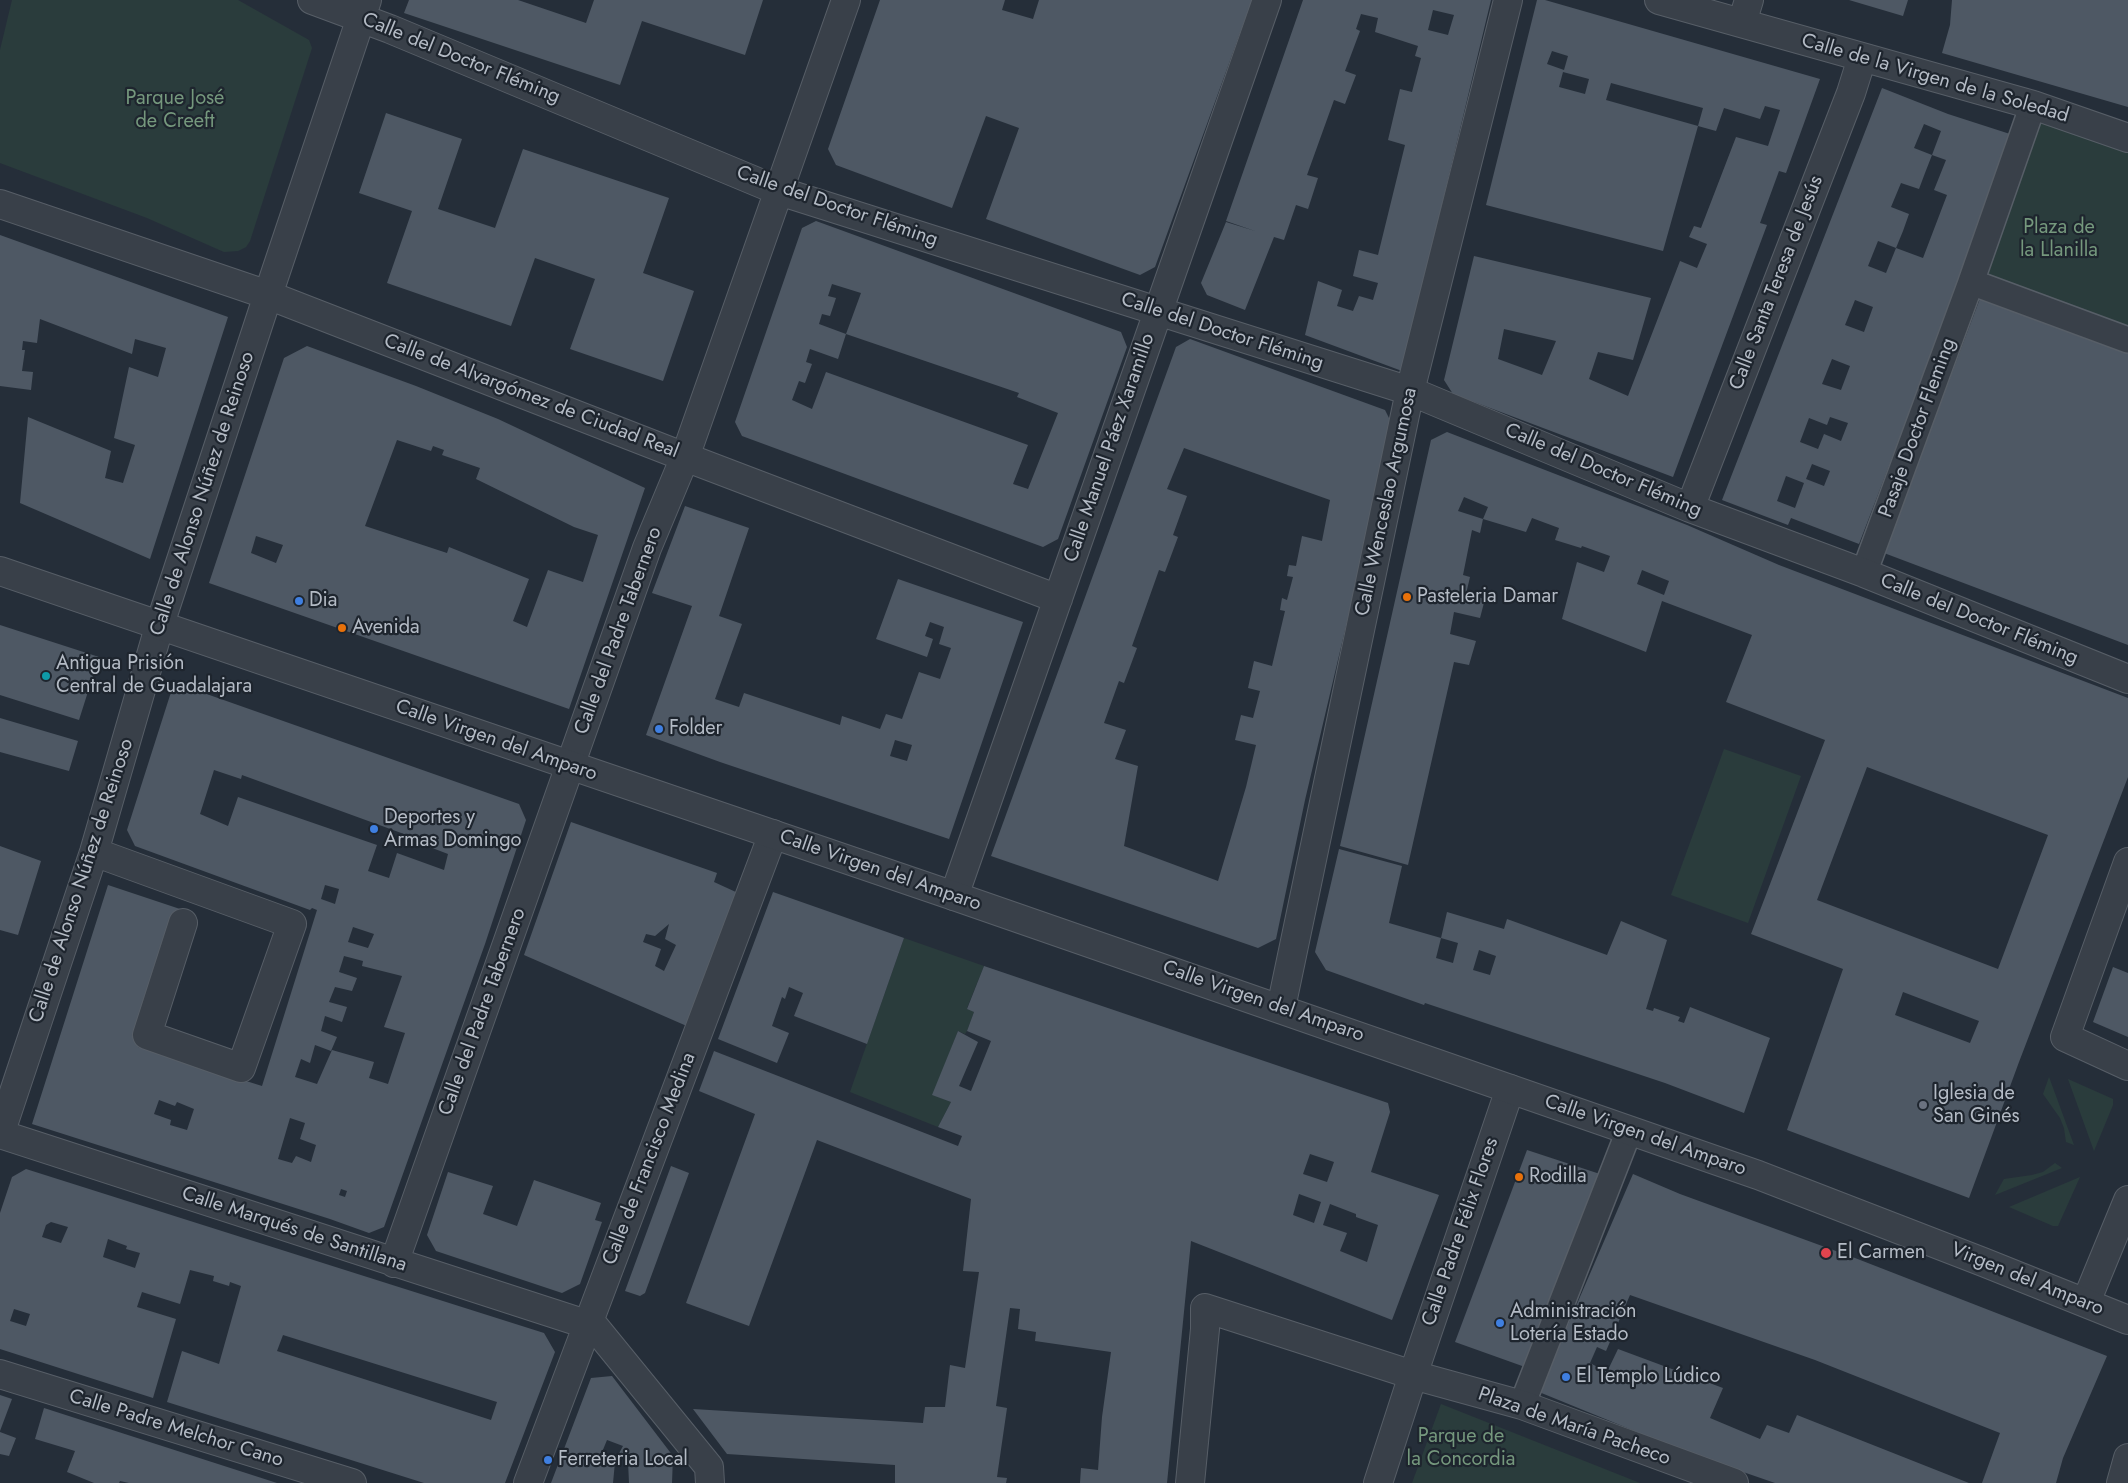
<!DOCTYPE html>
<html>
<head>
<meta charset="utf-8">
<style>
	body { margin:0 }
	canvas { display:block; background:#252e39 }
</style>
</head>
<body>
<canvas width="2128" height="1483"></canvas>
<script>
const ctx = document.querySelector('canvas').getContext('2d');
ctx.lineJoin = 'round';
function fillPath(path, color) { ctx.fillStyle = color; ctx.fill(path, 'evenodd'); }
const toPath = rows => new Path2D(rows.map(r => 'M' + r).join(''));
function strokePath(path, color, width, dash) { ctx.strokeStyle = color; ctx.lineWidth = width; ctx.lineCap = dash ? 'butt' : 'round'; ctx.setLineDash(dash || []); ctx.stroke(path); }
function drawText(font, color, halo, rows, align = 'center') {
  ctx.font = font + ' Jost,sans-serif'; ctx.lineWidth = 4.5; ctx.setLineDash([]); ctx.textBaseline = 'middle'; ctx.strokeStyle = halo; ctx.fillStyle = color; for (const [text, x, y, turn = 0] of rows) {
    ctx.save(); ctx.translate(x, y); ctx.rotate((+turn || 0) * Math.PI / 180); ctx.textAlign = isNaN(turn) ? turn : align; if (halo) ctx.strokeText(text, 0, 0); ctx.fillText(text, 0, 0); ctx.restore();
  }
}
const green = toPath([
	[12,0,238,0,309,40,312,48,250,241,246,247,238,251,224,252,147,218,0,163,0,50],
	[2033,105,2128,138,2128,340,1971,282],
	[1724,749,1801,776,1748,923,1671,895],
	[904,938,984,966,967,1008,974,1012,967,1031,965,1034,958,1031,933,1095,951,1102,938,1127,850,1092],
	[2049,1077,2074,1145,2066,1142,2064,1128,2060,1118,2043,1094],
	[2068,1079,2113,1099,2113,1105,2094,1151],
	[2055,1163,2062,1168,1995,1195,2004,1179,2032,1175,2043,1172],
	[2080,1177,2058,1226,2053,1226,2009,1207],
	[1441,1404,1640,1483,1412,1483]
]);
const building = toPath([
	[409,0,518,0,586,23,594,0,763,0,745,55,642,21,620,85,404,13],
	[880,0,1005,0,1002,10,1033,19,1039,0,1252,0,1155,267,1140,275,986,219,1019,128,986,116,952,208,836,165,828,149],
	[1303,0,1491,0,1402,371,1305,335,1318,281,1342,290,1337,306,1353,311,1359,296,1373,300,1378,283,1353,276,1359,250,1378,255,1405,145,1388,140,1400,89,1412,92,1421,58,1415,56,1418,46,1375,32,1378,18,1361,14,1356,29,1360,31,1345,71,1356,75,1345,104,1334,100,1307,175,1318,178,1308,209,1296,205,1284,240,1274,237,1245,310,1207,295,1201,283,1226,222,1255,231,1226,221],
	[1433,10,1454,15,1448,35,1428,30],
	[1537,0,1545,0,1820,79,1786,173,1779,171,1760,223,1767,225,1673,477,1453,394,1444,380,1474,256,1651,298,1633,360,1598,352,1589,379,1628,396,1680,261,1697,268,1707,244,1689,237,1694,226,1701,228,1736,137,1768,146,1780,110,1765,106,1760,119,1724,108,1716,131,1698,126,1703,108,1611,83,1606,100,1698,126,1663,251,1486,205],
	[1552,51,1568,56,1564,70,1547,64],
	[1563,72,1589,79,1585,94,1559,87],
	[1504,329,1556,341,1542,375,1498,359],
	[1849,0,1908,0,1903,16],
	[1952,0,2128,0,2128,107,1942,53,1950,25],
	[1882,88,1948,114,2010,134,2013,142,1859,544,1791,518,1788,525,1722,500],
	[1924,124,1941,131,1932,155,1946,160,1934,190,1947,195,1923,258,1896,248,1886,273,1868,266,1878,241,1896,248,1903,231,1909,214,1891,207,1901,183,1919,189,1925,173,1932,155,1914,148],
	[1855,300,1873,307,1864,332,1845,325],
	[1832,359,1850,366,1841,390,1822,384],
	[1830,417,1848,423,1841,441,1824,434,1818,449,1800,442,1809,418,1827,425],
	[1812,464,1830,471,1824,486,1806,479],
	[1786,476,1804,483,1795,508,1777,501],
	[386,113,462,139,438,209,495,228,523,149,669,198,643,273,694,291,663,381,570,349,595,279,535,258,511,326,387,283,412,211,359,193],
	[816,221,1121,332,1127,347,1058,539,1043,547,742,436,735,422,802,228],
	[832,284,861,293,846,334,1019,393,1017,397,1058,413,1028,489,1013,484,1028,445,826,372,812,409,792,400,799,381,805,383,812,364,806,362,810,349,838,359,846,334,819,324,822,314,830,316,836,298,828,296],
	[0,235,228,317,150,559,20,503,28,417,111,451,105,478,123,483,135,445,114,438,129,367,158,377,166,348,135,339,132,354,40,319,37,343,23,341,22,350,25,350,22,371,33,372,31,390,0,386],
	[1981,296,2128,351,2128,645,1884,553],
	[1190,339,1385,410,1393,426,1305,800,1276,939,1258,948,991,856,1176,347],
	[1184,448,1330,500,1322,541,1302,536,1296,566,1289,565,1287,576,1293,577,1287,600,1282,598,1280,610,1285,611,1272,666,1254,661,1248,688,1260,691,1253,718,1241,715,1235,740,1256,745,1246,787,1218,881,1124,846,1138,766,1115,759,1126,730,1104,723,1119,681,1124,683,1137,648,1132,646,1159,570,1165,572,1178,537,1173,535,1187,496,1167,489],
	[307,346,416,386,498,419,645,488,569,709,209,583,284,358],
	[397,440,431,451,433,446,444,450,442,455,480,468,476,479,574,527,598,535,583,582,548,570,527,627,513,621,529,579,449,547,447,553,365,526],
	[256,536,283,545,276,563,251,553],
	[1447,432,1687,525,1779,565,2128,698,2128,777,2019,1062,1969,1198,1787,1130,1843,969,1751,934,1825,740,1726,702,1752,635,1662,601,1646,652,1562,619,1577,562,1604,572,1610,556,1582,546,1581,548,1555,540,1559,528,1532,518,1526,532,1483,519,1480,533,1472,530,1463,575,1470,577,1466,594,1485,599,1480,618,1454,612,1450,634,1476,641,1469,665,1454,662,1408,865,1340,846,1431,440],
	[1464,497,1488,507,1483,519,1458,511],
	[1642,570,1669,581,1664,595,1637,584],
	[1867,767,2048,835,1998,969,1817,900],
	[1903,992,1979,1021,1970,1043,1895,1015],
	[685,506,749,528,719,616,742,624,715,699,739,707,744,693,840,725,842,716,880,729,886,714,902,719,919,672,940,679,951,648,939,644,944,627,930,622,925,636,933,639,927,657,876,639,898,579,1023,622,949,839,720,762,646,735,692,606,652,593],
	[895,740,912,745,907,761,890,756],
	[0,625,99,657,79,720,0,695],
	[181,685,519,804,526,820,485,944,384,1227,369,1233,330,1219,32,1124,108,885,183,910,138,1047,262,1086,317,910,312,908,310,910,135,846,127,830,172,689],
	[214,770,241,779,242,775,415,838,414,841,448,854,444,870,397,853,389,878,368,871,377,845,238,797,228,826,200,814],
	[325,885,339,889,335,904,321,899],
	[353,927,374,934,368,948,348,942],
	[344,956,363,961,362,966,402,976,384,1027,405,1033,388,1084,369,1078,374,1062,332,1050,317,1084,295,1077,301,1059,310,1063,315,1045,331,1051,337,1037,321,1031,325,1016,342,1022,347,1007,329,1002,335,987,352,991,357,978,339,972],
	[159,1100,175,1106,177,1102,194,1109,187,1130,170,1125,171,1120,154,1114],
	[290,1118,305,1123,300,1139,316,1145,311,1162,296,1156,292,1163,278,1159],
	[341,1189,347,1191,345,1197,339,1195],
	[0,718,78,741,69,771,0,752],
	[571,822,717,873,714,882,738,893,689,1027,524,955],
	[669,924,665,939,676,945,664,971,655,966,661,949,643,942,646,934,655,936],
	[0,846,41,861,18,935,0,930],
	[1339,849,1402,866,1389,923,1441,938,1436,958,1453,963,1458,943,1441,938,1447,912,1504,929,1507,919,1607,955,1621,921,1667,940,1646,1009,1653,1011,1654,1008,1680,1017,1678,1021,1684,1023,1690,1007,1770,1038,1744,1113,1665,1083,1425,1003,1424,1005,1326,970,1315,952],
	[1479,950,1496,956,1490,975,1473,970],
	[773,892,904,938,867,1044,794,1016,803,993,789,987,785,999,782,997,772,1026,789,1033,777,1063,718,1039],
	[984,966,1388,1103,1390,1112,1371,1172,1439,1195,1392,1320,1191,1241,1167,1483,1080,1483,1081,1468,1098,1470,1102,1417,1111,1352,1035,1341,1036,1332,1018,1329,1020,1309,1010,1308,996,1406,1007,1408,997,1477,1007,1478,1006,1483,895,1483,895,1465,727,1454,693,1409,923,1423,925,1407,945,1407,950,1365,965,1368,979,1272,963,1271,971,1199,817,1140,749,1326,686,1303,755,1114,699,1091,714,1051,958,1146,962,1136,938,1127,951,1102,932,1095,958,1031,978,1042,959,1086,971,1091,991,1041,967,1031,974,1012,967,1009],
	[1310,1154,1334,1162,1327,1182,1303,1174],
	[1299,1194,1321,1202,1314,1223,1293,1215],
	[1330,1204,1356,1214,1356,1217,1378,1225,1367,1262,1340,1251,1347,1233,1323,1225],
	[2113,967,2128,973,2128,1037,2093,1022],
	[1527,1150,1603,1175,1525,1367,1455,1342],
	[671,1166,689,1173,645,1293,640,1296,625,1291],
	[26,1169,544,1333,555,1352,505,1483,424,1483,167,1402,182,1351,219,1364,241,1286,230,1282,229,1286,213,1281,214,1276,190,1270,180,1304,142,1292,137,1307,176,1319,153,1398,0,1349,0,1213,12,1177],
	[51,1222,68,1227,61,1243,42,1237,46,1225],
	[108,1239,127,1246,126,1249,140,1253,135,1268,103,1257],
	[14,1309,30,1314,26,1326,10,1321],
	[283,1335,497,1402,491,1420,277,1351],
	[448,1172,493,1186,483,1214,517,1226,534,1180,601,1203,595,1220,602,1222,580,1284,562,1293,436,1251,427,1235],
	[1633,1174,1680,1194,1855,1258,2107,1356,2063,1458,2056,1483,1982,1483,2000,1433,1815,1360,1630,1295,1606,1351,1597,1347,1590,1363,1607,1372,1618,1349,1723,1388,1710,1418,1760,1439,1767,1425,1789,1433,1797,1415,1969,1483,1775,1483,1691,1454,1539,1392],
	[612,1376,673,1456,672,1483,629,1483,628,1461,617,1457,623,1446,607,1440,600,1457,615,1462,613,1483,551,1483,591,1378],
	[0,1395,12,1399,0,1431],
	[44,1408,277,1483,129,1483,120,1481,119,1483,94,1483,67,1472,75,1451,35,1439],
	[0,1432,16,1438,9,1456,0,1454]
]);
const pedestrian = toPath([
	[2033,105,1971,282,2128,340],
	[1864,573,1971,282],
	[1522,1405,1629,1131]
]);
const minor = toPath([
	[312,0,390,29,779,191,1410,391,1690,508,1864,573,2128,679],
	[1659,0,2033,105,2128,138],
	[1742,23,1749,0],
	[0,204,268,295,685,457,1058,599],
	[1690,508,1851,93,1862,58],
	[94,852,292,924,241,1068,147,1035,183,923],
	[2128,862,2065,1037,2128,1066],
	[954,896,1267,0],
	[1281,1008,1410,391,1508,0],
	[0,1134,94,852,160,624,268,295,367,0],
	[0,1134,589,1325],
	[394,1263,647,548,685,457,846,0],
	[2086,1302,2128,1200],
	[590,1321,709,1467,710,1483],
	[0,1374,352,1483],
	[528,1483,773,834],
	[1190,1483,1205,1329,1205,1308,1413,1375,1522,1405,1734,1483],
	[1378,1483,1413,1375,1510,1089]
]);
const tertiary = toPath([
	[0,571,954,896,1758,1175,1983,1262,2128,1320],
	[2121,1483,2128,1458]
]);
const markers = [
	[1407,597,5,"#e8710a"],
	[299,601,5,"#3f7fe0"],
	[342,628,5,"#e8710a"],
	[46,676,5,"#0f9aa8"],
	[659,729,5,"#3f7fe0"],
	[374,829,5,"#3f7fe0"],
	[1923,1105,5,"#6b7280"],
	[1519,1177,5,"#e8710a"],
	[1826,1253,6,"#e0444e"],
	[1500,1323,5,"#3f7fe0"],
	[1566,1377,5,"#3f7fe0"],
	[548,1460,5,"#3f7fe0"]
];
const streetNames = [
	["Calle del Doctor Fléming",461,59,22],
	["Calle de la Virgen de la Soledad",1935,79,16],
	["Calle del Doctor Fléming",837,207,19],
	["Calle Santa Teresa de Jesús",1777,283,-69],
	["Calle del Doctor Fléming",1222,332,18],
	["Calle de Alvargómez de Ciudad Real",531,397,21],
	["Pasaje Doctor Fleming",1918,428,-70],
	["Calle Manuel Páez Xaramillo",1110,448,-71],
	["Calle del Doctor Fléming",1603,471,23],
	["Calle de Alonso Núñez de Reinoso",203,494,-72],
	["Calle Wenceslao Argumosa",1387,502,-78],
	["Calle del Doctor Fléming",1979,620,22],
	["Calle del Padre Tabernero",619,631,-70],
	["Calle Virgen del Amparo",496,741,19],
	["Calle Virgen del Amparo",880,871,19],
	["Calle de Alonso Núñez de Reinoso",82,881,-72],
	["Calle Virgen del Amparo",1263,1002,19],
	["Calle del Padre Tabernero",483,1012,-70],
	["Calle Virgen del Amparo",1645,1136,19],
	["Calle de Francisco Medina",650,1159,-69],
	["Calle Marqués de Santillana",294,1230,18],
	["Calle Padre Félix Flores",1461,1232,-71],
	["Virgen del Amparo",2027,1280,22],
	["Plaza de María Pacheco",1574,1427,19],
	["Calle Padre Melchor Cano",176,1429,17]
];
const parkNames = [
	["Parque José",175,99],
	["de Creeft",175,122],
	["Plaza de",2059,228],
	["la Llanilla",2059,251],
	["Parque de",1461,1437],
	["la Concordia",1461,1460]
];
const poiNames = [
	["Pasteleria Damar",1417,597],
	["Dia",309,601],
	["Avenida",352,628],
	["Antigua Prisión",56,664],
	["Central de Guadalajara",56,687],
	["Folder",669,729],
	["Deportes y",384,818],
	["Armas Domingo",384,841],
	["Iglesia de",1933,1094],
	["San Ginés",1933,1117],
	["Rodilla",1529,1177],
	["El Carmen",1837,1253],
	["Administración",1510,1312],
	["Lotería Estado",1510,1335],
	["El Templo Lúdico",1576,1377],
	["Ferreteria Local",558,1460]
];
fillPath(green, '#2a3c3c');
fillPath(building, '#4e5864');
strokePath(pedestrian, '#575e67', 28);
strokePath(minor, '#575e67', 30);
strokePath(tertiary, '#575e67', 30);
strokePath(pedestrian, '#394049', 25);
strokePath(minor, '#394049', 28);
strokePath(tertiary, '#394049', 28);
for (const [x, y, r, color] of markers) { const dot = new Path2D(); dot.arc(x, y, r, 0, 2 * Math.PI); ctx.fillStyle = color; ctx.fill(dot); strokePath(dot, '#1e252e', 2); }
drawText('20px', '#b4bbc5', '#1e252e', streetNames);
drawText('20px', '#75987d', '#1e252e', parkNames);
drawText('20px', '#b4bbc5', '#1e252e', poiNames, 'left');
</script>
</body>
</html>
